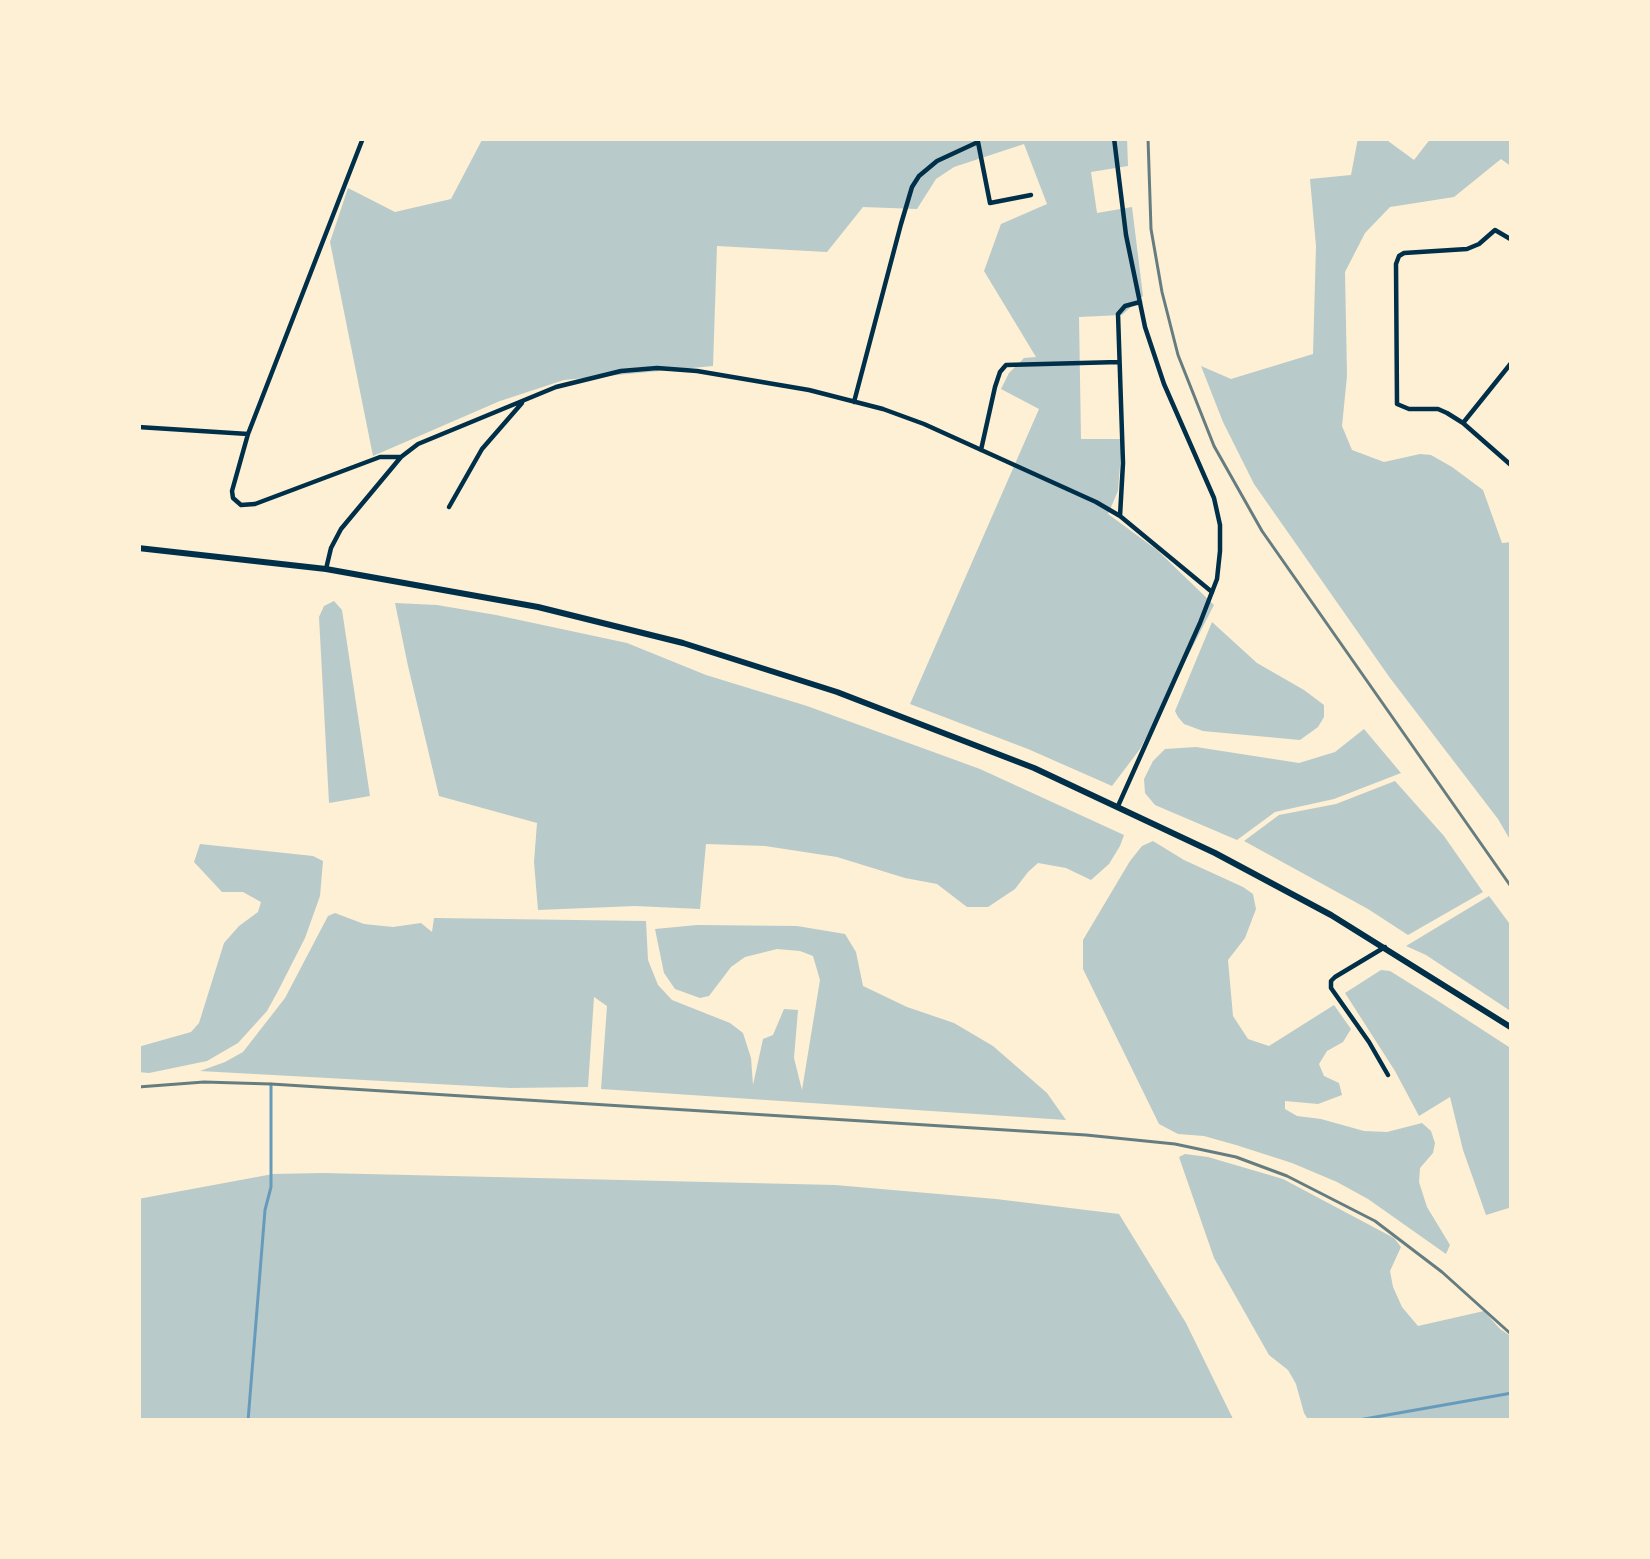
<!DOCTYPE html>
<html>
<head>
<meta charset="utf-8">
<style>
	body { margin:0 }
	#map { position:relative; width:1650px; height:1559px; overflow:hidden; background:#fdf0d5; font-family:"DejaVu Sans",sans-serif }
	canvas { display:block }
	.frame { position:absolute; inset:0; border:141px solid #fdf0d5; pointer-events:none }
</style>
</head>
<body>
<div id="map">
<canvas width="1650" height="1559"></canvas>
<div class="frame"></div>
</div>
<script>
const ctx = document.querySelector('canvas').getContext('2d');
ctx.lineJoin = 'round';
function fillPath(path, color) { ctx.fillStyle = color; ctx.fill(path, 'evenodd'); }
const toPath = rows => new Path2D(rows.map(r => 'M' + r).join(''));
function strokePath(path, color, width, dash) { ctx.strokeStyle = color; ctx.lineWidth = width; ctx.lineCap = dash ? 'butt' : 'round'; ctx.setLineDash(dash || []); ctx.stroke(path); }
const green = toPath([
	[483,138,1127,138,1128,166,1091,172,1097,213,1132,207,1143,296,1122,315,1079,317,1081,439,1122,439,1118,491,1108,514,1157,550,1214,605,1140,749,1112,786,1028,749,910,704,1039,409,1001,389,1009,373,1024,358,1036,357,984,271,1001,224,1047,204,1024,144,954,167,936,179,917,209,863,207,827,252,717,246,713,366,564,380,500,401,373,456,330,242,348,188,395,212,451,199],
	[1358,138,1384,138,1414,160,1431,138,1512,138,1512,167,1501,159,1454,197,1390,207,1365,233,1345,272,1347,376,1342,426,1352,450,1384,462,1420,454,1431,455,1452,467,1483,490,1502,543,1512,542,1512,843,1498,819,1390,678,1254,484,1223,422,1201,366,1231,379,1313,354,1316,246,1310,179,1351,175],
	[334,601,342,610,370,796,329,803,319,617,324,606],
	[395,603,437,605,496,615,627,643,706,675,807,706,980,769,1124,835,1120,846,1109,864,1091,880,1066,868,1038,863,1028,872,1015,889,988,907,967,907,937,884,905,878,837,857,765,846,706,844,700,909,635,906,538,910,534,862,537,823,439,796,408,666],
	[1212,622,1257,663,1304,690,1324,705,1324,717,1318,727,1300,740,1203,731,1184,724,1178,717,1175,711],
	[1364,729,1401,773,1334,799,1275,812,1237,840,1155,805,1145,793,1144,779,1153,761,1165,749,1196,747,1299,763,1335,752],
	[1395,781,1444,836,1483,892,1408,935,1368,909,1244,841,1279,815,1336,804],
	[1153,841,1184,860,1243,887,1253,894,1256,909,1245,938,1228,960,1233,1016,1248,1039,1269,1046,1334,1005,1351,1029,1343,1042,1327,1051,1319,1064,1324,1076,1339,1083,1342,1095,1318,1104,1285,1101,1285,1109,1297,1116,1321,1119,1364,1131,1387,1132,1422,1123,1431,1131,1435,1143,1433,1153,1420,1168,1419,1182,1427,1207,1450,1245,1446,1254,1368,1199,1337,1182,1292,1163,1236,1145,1204,1136,1178,1134,1159,1124,1083,969,1083,940,1130,861,1142,846],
	[200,844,313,856,323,861,320,896,305,938,278,991,267,1011,238,1043,207,1061,149,1073,138,1072,138,1047,191,1032,199,1023,224,943,239,926,258,912,261,902,243,892,222,892,194,862],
	[1489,896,1512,927,1512,1012,1426,955,1406,946],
	[335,913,364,924,393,927,421,923,432,932,434,918,646,921,648,960,658,985,672,1000,730,1023,743,1033,751,1058,753,1085,763,1039,773,1035,784,1009,798,1010,794,1058,802,1090,820,980,813,956,800,951,777,949,745,957,731,967,709,996,700,998,675,989,664,973,655,929,697,925,797,926,845,934,856,952,863,986,907,1007,954,1023,993,1046,1047,1093,1066,1120,601,1089,607,1006,594,997,588,1087,510,1088,200,1071,225,1062,243,1052,285,998,328,916],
	[1381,970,1390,971,1435,999,1512,1049,1512,1207,1486,1215,1463,1150,1450,1097,1419,1116,1395,1071,1345,993],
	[1185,1154,1208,1157,1283,1179,1394,1238,1401,1247,1390,1271,1393,1287,1402,1307,1418,1326,1484,1311,1500,1329,1512,1337,1512,1421,1309,1421,1304,1413,1296,1384,1288,1370,1269,1355,1214,1258,1179,1157],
	[323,1173,835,1185,996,1199,1119,1214,1186,1323,1234,1421,138,1421,138,1199,273,1174]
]);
const stream = toPath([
	[248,1421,265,1210,271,1187,271,1084],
	[1353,1421,1512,1393]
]);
const minor = toPath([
	[1512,240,1495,230,1479,244,1467,249,1404,253,1399,256,1396,264,1397,404,1409,409,1438,409,1447,413,1463,423,1512,466],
	[854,402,901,224,912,187,919,176,937,161,978,142,990,203,1031,195],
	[1463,423,1512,362],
	[138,427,248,434,363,138],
	[248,434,232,491,233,498,241,505,255,504,380,457,401,457],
	[981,450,995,387,1000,372,1006,365,1119,362],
	[449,507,482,449,522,403],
	[1120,516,1123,463,1118,314,1125,306,1140,302],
	[326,569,331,548,341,529,401,457,418,444,556,387,621,371,657,368,697,371,809,390,883,409,924,424,1096,502,1120,516,1212,592],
	[1385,947,1335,977,1331,981,1331,988,1369,1042,1388,1075]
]);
const tertiary = toPath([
	[1114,138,1126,235,1145,327,1164,384,1214,498,1220,525,1220,551,1217,579,1200,623,1118,806]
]);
const secondary = toPath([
	[138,548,326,569,538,607,683,643,837,692,1034,768,1215,853,1331,915,1512,1028]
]);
const rail = toPath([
	[1148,138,1151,229,1162,292,1178,355,1214,446,1262,531,1512,888],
	[138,1087,204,1082,271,1084,1086,1135,1175,1144,1236,1157,1287,1176,1375,1221,1442,1272,1512,1335]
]);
fillPath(green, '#b9caca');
strokePath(stream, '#669bbc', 3);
strokePath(minor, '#003049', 4.5);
strokePath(tertiary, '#003049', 4.5);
strokePath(secondary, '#003049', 6);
strokePath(rail, '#657d81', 3);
</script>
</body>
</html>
